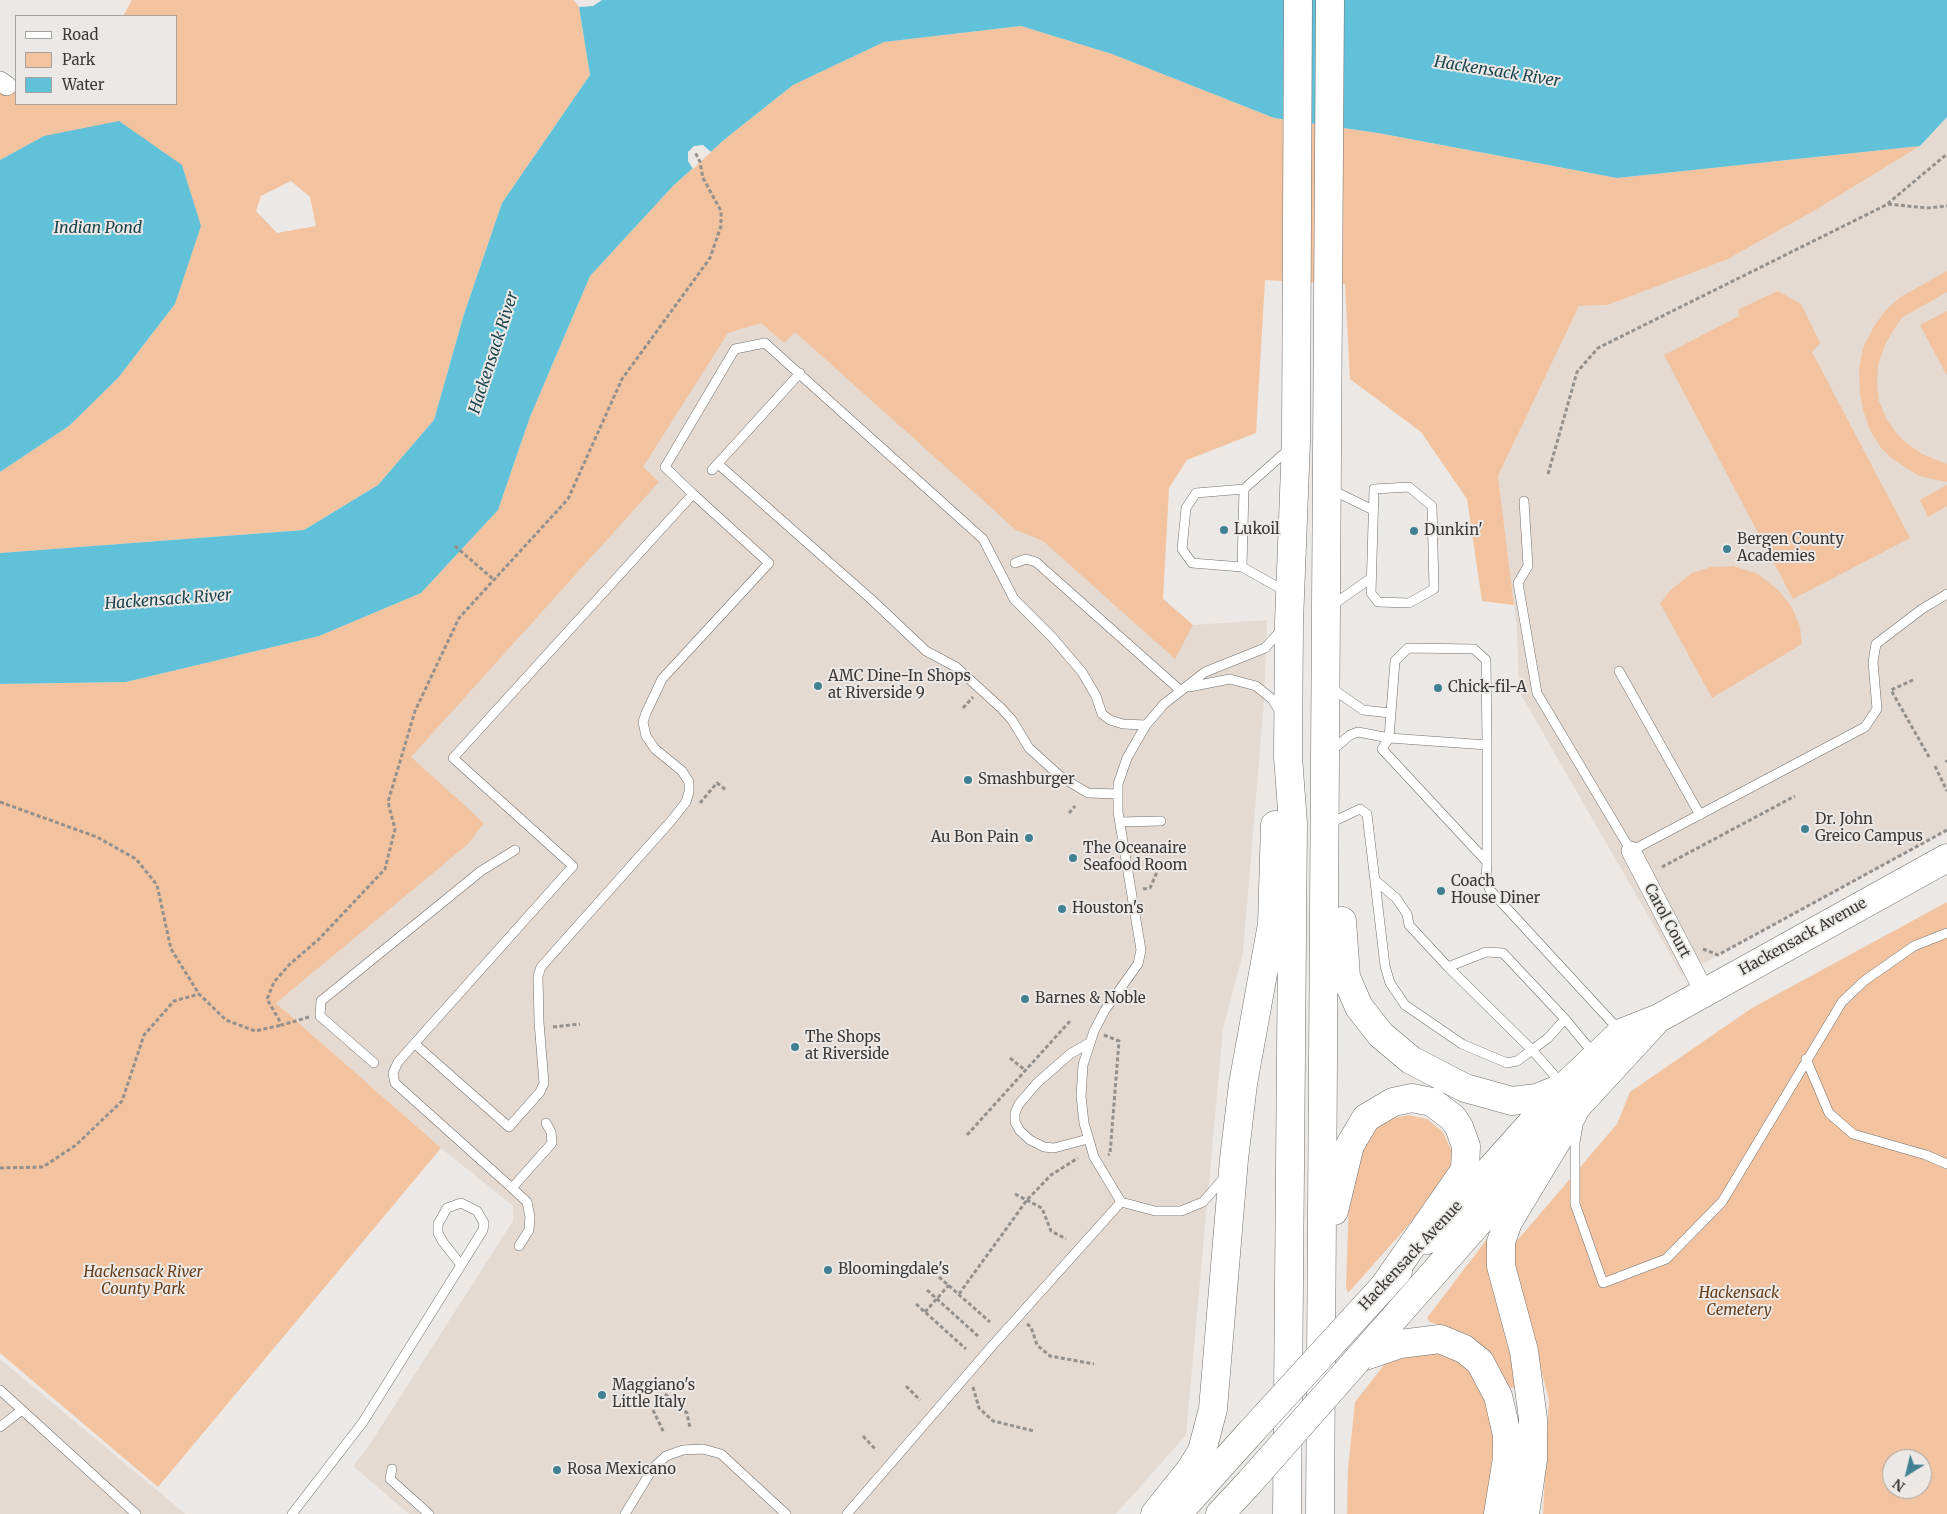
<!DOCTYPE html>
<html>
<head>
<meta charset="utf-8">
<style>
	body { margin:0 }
	#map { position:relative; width:1947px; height:1514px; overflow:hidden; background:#ece8e5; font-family:Merriweather,serif }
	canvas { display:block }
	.legend { position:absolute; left:15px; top:15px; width:162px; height:90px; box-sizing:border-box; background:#ece8e5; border:1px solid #a6a2a0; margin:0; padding:6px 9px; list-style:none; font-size:15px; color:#3c3a39 }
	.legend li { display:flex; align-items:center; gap:10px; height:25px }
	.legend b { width:25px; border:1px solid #a6a2a0 }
	.north { position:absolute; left:1882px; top:1449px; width:50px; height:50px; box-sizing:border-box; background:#ece8e5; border:1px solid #a6a2a0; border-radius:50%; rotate:216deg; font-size:14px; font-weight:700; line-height:20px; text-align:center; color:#3c3a39 }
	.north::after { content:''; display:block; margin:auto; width:18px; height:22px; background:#3f8192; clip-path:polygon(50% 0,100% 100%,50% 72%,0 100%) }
</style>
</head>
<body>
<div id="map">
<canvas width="1947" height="1514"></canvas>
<ul class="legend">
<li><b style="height:6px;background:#fff"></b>Road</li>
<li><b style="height:14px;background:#f2c39e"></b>Park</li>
<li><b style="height:14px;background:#61c1d9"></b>Water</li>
</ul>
<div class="north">N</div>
</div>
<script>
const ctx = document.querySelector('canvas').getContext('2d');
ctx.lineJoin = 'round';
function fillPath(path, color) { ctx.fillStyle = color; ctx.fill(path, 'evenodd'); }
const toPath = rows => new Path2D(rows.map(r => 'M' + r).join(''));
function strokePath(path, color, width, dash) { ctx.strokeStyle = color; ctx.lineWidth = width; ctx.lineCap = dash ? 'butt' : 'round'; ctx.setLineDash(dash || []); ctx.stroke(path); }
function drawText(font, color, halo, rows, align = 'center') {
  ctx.font = font + ' Merriweather,serif'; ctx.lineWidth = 4; ctx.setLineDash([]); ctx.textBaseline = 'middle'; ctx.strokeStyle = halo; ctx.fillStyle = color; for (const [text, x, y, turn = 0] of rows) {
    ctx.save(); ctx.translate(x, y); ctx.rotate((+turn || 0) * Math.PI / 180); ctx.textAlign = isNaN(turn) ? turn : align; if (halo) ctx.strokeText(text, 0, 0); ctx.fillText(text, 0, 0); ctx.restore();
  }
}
const built = toPath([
	[1947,117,1947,831,1682,975,1519,691,1517,630,1498,476,1579,306,1608,305,1728,259,1817,209,1920,146],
	[590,276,838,305,1193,625,1267,620,1264,702,1243,953,1223,1029,1186,1435,1116,1514,409,1514,353,1466,368,1447,513,1221,513,1206,441,1148,276,1003,421,593,498,510],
	[0,1359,177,1507,185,1514,0,1514]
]);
const green = toPath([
	[132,0,574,0,579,7,590,75,502,203,464,314,434,420,378,485,304,530,0,553,0,472,69,426,118,378,175,304,44,136,0,160,0,92,16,83,16,104,176,104,176,16,123,16],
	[291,181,310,197,316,226,277,233,256,211,261,196],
	[1021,26,1112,54,1274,118,1378,133,1617,178,1920,146,1817,209,1728,259,1608,305,1579,306,1498,476,1514,605,1482,601,1467,499,1421,432,1350,379,1345,284,1265,280,1256,433,1187,460,1169,488,1163,599,1193,625,1175,659,1043,541,1016,530,795,332,784,343,761,323,728,333,643,467,659,482,411,757,484,823,468,844,276,1003,441,1148,158,1487,0,1353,0,684,126,682,319,636,421,593,498,510,530,417,590,276,673,186,725,139,793,85,884,42],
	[1947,271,1947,292,1903,317,1894,329,1885,345,1878,365,1877,383,1879,401,1887,420,1898,435,1909,445,1924,455,1947,464,1947,482,1919,476,1894,460,1881,448,1870,430,1863,410,1860,393,1859,369,1863,348,1874,326,1887,309,1902,296],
	[1778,291,1801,304,1820,343,1812,352,1910,538,1793,599,1664,355,1739,316,1739,309],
	[1947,311,1947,376,1920,325],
	[1947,485,1947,506,1928,517,1920,500],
	[1734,566,1758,574,1779,591,1792,607,1800,627,1802,644,1712,698,1660,603,1671,590,1692,573,1711,567],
	[1947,902,1947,1514,1543,1514,1549,1400,1510,1249,1617,1124,1630,1092,1752,1008],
	[1892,1459,1922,1459,1922,1489,1892,1489],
	[1408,1115,1427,1119,1443,1132,1452,1152,1451,1170,1444,1185,1348,1293,1346,1287,1350,1172,1372,1132,1390,1119],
	[1490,1235,1494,1236,1488,1273,1519,1387,1508,1388,1492,1357,1469,1335,1430,1322,1427,1318],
	[1431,1350,1457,1360,1470,1373,1482,1392,1490,1416,1494,1439,1490,1481,1484,1514,1347,1514,1348,1469,1355,1402,1384,1365,1398,1356]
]);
const water = toPath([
	[602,0,1947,0,1947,117,1920,146,1617,178,1378,133,1274,118,1112,54,1021,26,884,42,793,85,725,139,673,186,590,276,530,417,498,510,421,593,319,636,126,682,0,684,0,553,304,530,378,485,434,420,464,314,502,203,590,75,579,7,593,6],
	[119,121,182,165,201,226,175,304,118,378,69,426,0,472,0,160,44,136]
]);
const pier = toPath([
	[703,145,711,152,693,169,688,161,688,152,694,146]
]);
const path = toPath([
	[1888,204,1927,208,1947,206],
	[1548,474,1577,372,1598,348,1886,205,1947,154],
	[455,546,493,579],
	[1913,680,1891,690,1929,757],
	[963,708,973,697],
	[1946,760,1947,762],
	[1935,766,1947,791],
	[0,802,97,837,136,859,157,885,171,949,199,994,226,1020,255,1031,282,1025],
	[700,803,717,783,726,790],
	[1069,813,1075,806],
	[1662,867,1795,796],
	[1143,889,1150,888,1160,865],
	[1703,949,1718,955,1947,830],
	[309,1017,282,1025,267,999,274,982,289,965,319,939,385,869,395,829,388,802,415,711,459,618,568,499,622,379,710,258,721,226,721,211,703,178,700,162,695,152],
	[553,1027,580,1024],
	[1104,1035,1119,1041,1110,1154,1108,1155],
	[1010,1058,1025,1070],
	[967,1135,1071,1020],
	[0,1168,43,1167,76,1145,122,1101,144,1035,174,1001,199,994],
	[1015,1194,1042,1208,1051,1231,1066,1239],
	[939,1277,990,1322],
	[927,1290,978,1336],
	[959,1294,1027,1200,1051,1175,1078,1158],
	[916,1304,966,1349],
	[925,1312,949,1285],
	[1027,1324,1031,1327,1037,1345,1050,1356,1094,1364],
	[906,1386,920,1400],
	[973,1387,979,1408,993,1421,1034,1431],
	[665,1394,687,1413,690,1428],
	[653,1410,664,1433],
	[863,1436,876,1450]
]);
const lane = toPath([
	[718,464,872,600,926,651,956,667,1001,708,1012,720,1029,748,1061,777,1088,793,1118,794],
	[712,470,800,373],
	[1409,487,1432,506,1434,589,1409,603,1378,602,1371,593,1374,489,1409,487],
	[1330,489,1373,510],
	[693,494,665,467,735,349,765,343,983,539,1014,599,1052,637,1082,672,1096,696,1102,714,1110,720,1123,724,1146,725],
	[1524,501,1528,566,1518,583,1537,693,1631,851,1865,727,1877,709,1873,662,1876,644,1922,609,1947,594],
	[1015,563,1026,559,1036,562,1181,691],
	[1242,567,1244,489],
	[1285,591,1242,567,1192,563,1182,549,1186,508,1196,493,1244,489,1289,449],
	[1330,607,1371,578],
	[1619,671,1700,815],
	[1189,687,1230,679,1256,686,1272,699,1280,712],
	[1330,687,1363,710,1390,713],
	[1330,752,1350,735,1358,732,1389,738,1395,661,1408,648,1474,649,1486,660,1487,745],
	[1120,822,1161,821],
	[1328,824,1360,809,1367,814,1385,966,1390,983,1405,1005,1462,1044,1507,1063,1517,1061,1532,1050,1562,1084],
	[1487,862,1382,749,1389,738,1487,745,1487,862,1486,881,1490,890,1620,1031],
	[1376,881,1396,898,1407,914,1409,925,1448,967],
	[1565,1019,1548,1038,1532,1050,1448,967,1486,952,1503,953,1565,1019,1594,1054],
	[415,1044,509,1127,540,1092,544,1083,539,1022,538,976,541,967,671,821,686,802,689,792,689,782,682,771,655,749,646,736,643,722,646,713,662,679,769,563,693,494,453,758,573,866,398,1062,393,1073,394,1079,395,1083,512,1188,552,1143,551,1132,546,1123],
	[1806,1059,1829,1113,1853,1134,1926,1155,1947,1164],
	[374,1063,320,1016,321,1001,481,871,515,850],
	[1578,1126,1575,1142,1575,1204,1603,1283,1666,1259,1722,1202,1842,1002,1864,981,1914,946,1947,933],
	[1088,1139,1054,1148,1044,1147,1030,1140,1020,1131,1015,1122,1015,1113,1019,1104,1037,1083,1070,1054,1089,1043],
	[512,1188,527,1202,530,1217,529,1230,519,1246],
	[1121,1202,1155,1211,1181,1211,1203,1202,1223,1179],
	[0,1390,22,1410,0,1427],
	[22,1410,136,1514],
	[392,1469,390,1479,429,1514],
	[292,1514,363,1422,483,1230,484,1223,477,1211,461,1203,447,1208,438,1224,438,1233,443,1242,461,1265],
	[625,1514,653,1468,666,1456,683,1450,703,1449,721,1454,786,1514],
	[847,1514,992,1346,1121,1202,1094,1157,1084,1123,1081,1096,1083,1065,1094,1031,1105,1010,1138,964,1141,950,1118,812,1118,784,1127,758,1146,725,1164,704,1205,672,1265,648,1283,628]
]);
const street = toPath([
	[0,81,7,86],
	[1631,851,1704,991]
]);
const primary = toPath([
	[1427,1240,1564,1087,1621,1033,1659,1018,1947,858],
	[1355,1318,1398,1271],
	[1359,1358,1514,1182,1581,1102,1653,1024],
	[1177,1514,1250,1433],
	[1220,1514,1248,1484]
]);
const highway = toPath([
	[1342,921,1346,977,1359,1007,1381,1035,1411,1060,1465,1088,1512,1101,1537,1098,1564,1087],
	[1334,1211,1350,1145,1366,1118,1393,1102,1412,1098,1432,1102,1453,1118,1459,1127,1466,1146,1465,1170,1382,1289],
	[1359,1358,1400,1344,1440,1339,1464,1349,1480,1362,1498,1396,1507,1435,1507,1458,1498,1514],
	[1155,1514,1191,1469,1202,1451,1213,1409,1234,1159,1243,1084,1272,924,1275,825],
	[1287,1514,1293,823,1288,757,1289,622,1296,442,1298,0],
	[1320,1514,1330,0],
	[1525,1514,1533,1460,1533,1419,1524,1351,1501,1266,1501,1242,1508,1222,1573,1114]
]);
const primaryBridge = toPath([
	[1250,1433,1355,1318],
	[1248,1484,1359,1358]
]);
const markers = [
	[1224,530,5,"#3f8192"],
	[1414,531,5,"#3f8192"],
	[1727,549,5,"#3f8192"],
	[818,686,5,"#3f8192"],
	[1438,688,5,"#3f8192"],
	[968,780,5,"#3f8192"],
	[1805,829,5,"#3f8192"],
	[1029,838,5,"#3f8192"],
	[1073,858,5,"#3f8192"],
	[1441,891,5,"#3f8192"],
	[1062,909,5,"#3f8192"],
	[1025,999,5,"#3f8192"],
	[795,1047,5,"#3f8192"],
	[828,1270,5,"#3f8192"],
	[602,1395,5,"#3f8192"],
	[557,1470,5,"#3f8192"]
];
const poiNames = [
	["Lukoil",1234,530],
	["Dunkin'",1424,531],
	["Bergen County",1737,540],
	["Academies",1737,557],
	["AMC Dine-In Shops",828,677],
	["at Riverside 9",828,694],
	["Chick-fil-A",1448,688],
	["Smashburger",978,780],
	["Dr. John",1815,820],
	["Greico Campus",1815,837],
	["Au Bon Pain",1019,838,"right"],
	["The Oceanaire",1083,849],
	["Seafood Room",1083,866],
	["Coach",1451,882],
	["House Diner",1451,899],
	["Houston's",1072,909],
	["Barnes & Noble",1035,999],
	["The Shops",805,1038],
	["at Riverside",805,1055],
	["Bloomingdale's",838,1270],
	["Maggiano's",612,1386],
	["Little Italy",612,1403],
	["Rosa Mexicano",567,1470]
];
const streetNames = [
	["Carol Court",1667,921,62],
	["Hackensack Avenue",1803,937,-29],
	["Hackensack Avenue",1411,1256,-47]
];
const parkNames = [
	["Hackensack River",143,1273],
	["County Park",143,1290],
	["Hackensack",1739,1294],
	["Cemetery",1739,1311]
];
const waterNames = [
	["Hackensack River",1497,72,9],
	["Indian Pond",98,228],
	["Hackensack River",494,353,-72],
	["Hackensack River",168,600,-4]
];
fillPath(built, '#e4dad2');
fillPath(green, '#f2c39e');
fillPath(water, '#61c1d9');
fillPath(pier, '#ece8e5');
strokePath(lane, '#726f6d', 10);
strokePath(street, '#726f6d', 20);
strokePath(primary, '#726f6d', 29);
strokePath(highway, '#726f6d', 29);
strokePath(path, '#93908e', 3, [4, 2.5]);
strokePath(lane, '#fff', 9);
strokePath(street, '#fff', 19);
strokePath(primary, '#fff', 28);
strokePath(highway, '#fff', 28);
strokePath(primaryBridge, '#726f6d', 29, []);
strokePath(primaryBridge, '#fff', 28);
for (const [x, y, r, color] of markers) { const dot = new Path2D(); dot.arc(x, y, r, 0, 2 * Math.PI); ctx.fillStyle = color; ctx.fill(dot); strokePath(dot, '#ece8e5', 2); }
drawText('15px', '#3c3a39', '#ece8e5', poiNames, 'left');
drawText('15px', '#3c3a39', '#ece8e5', streetNames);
drawText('italic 15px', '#663d19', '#ece8e5', parkNames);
drawText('italic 16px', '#1a4550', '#ece8e5', waterNames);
</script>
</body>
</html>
